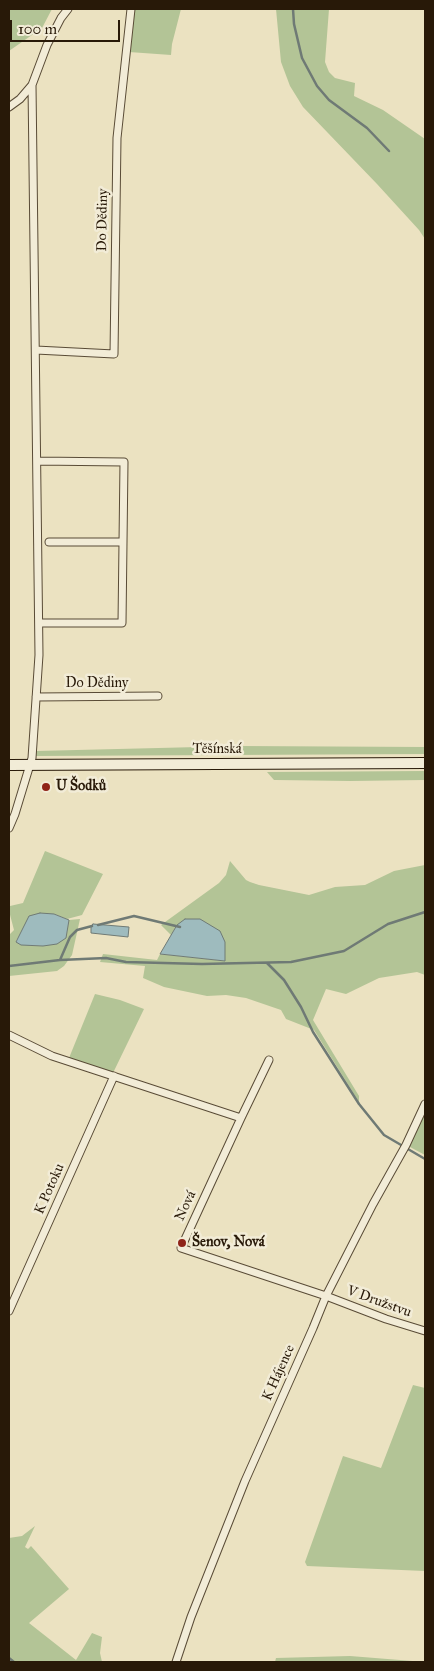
<!DOCTYPE html>
<html>
<head>
<meta charset="utf-8">
<style>
	body { margin:0 }
	#map { position:relative; width:434px; height:1671px; overflow:hidden; background:#ebe2c1; font-family:"IM FELL Great Primer",serif }
	canvas { display:block }
	.frame { position:absolute; inset:0; border:10px solid #281908; pointer-events:none }
	.scale { position:absolute; left:10px; top:20px; width:110px; height:22px; box-sizing:border-box; border:2px solid #281908; border-top:0; padding-left:6px; font-size:15px; line-height:18px; white-space:nowrap; color:#281908; -webkit-text-stroke:4px #f2ecd7; paint-order:stroke }
</style>
</head>
<body>
<div id="map">
<canvas width="434" height="1671"></canvas>
<div class="frame"></div>
<div class="scale">100 m</div>
</div>
<script>
const ctx = document.querySelector('canvas').getContext('2d');
ctx.lineJoin = 'round';
function fillPath(path, color) { ctx.fillStyle = color; ctx.fill(path, 'evenodd'); }
const toPath = rows => new Path2D(rows.map(r => 'M' + r).join(''));
function strokePath(path, color, width, dash) { ctx.strokeStyle = color; ctx.lineWidth = width; ctx.lineCap = dash ? 'butt' : 'round'; ctx.setLineDash(dash || []); ctx.stroke(path); }
function drawText(font, color, halo, rows, align = 'center') {
  ctx.font = font + ' "IM FELL Great Primer",serif'; ctx.lineWidth = 5; ctx.setLineDash([]); ctx.textBaseline = 'middle'; ctx.strokeStyle = halo; ctx.fillStyle = color; for (const [text, x, y, turn = 0] of rows) {
    ctx.save(); ctx.translate(x, y); ctx.rotate((+turn || 0) * Math.PI / 180); ctx.textAlign = isNaN(turn) ? turn : align; if (halo) ctx.strokeText(text, 0, 0); ctx.fillText(text, 0, 0); ctx.restore();
  }
}
const green = toPath([
	[9,9,52,9,42,28,9,51],
	[134,9,181,9,172,44,171,55,129,52],
	[276,9,329,9,325,62,329,72,335,78,355,83,354,96,383,110,425,139,425,239,419,230,377,184,303,107,290,86,281,62],
	[240,746,425,747,425,754,36,756,36,751],
	[425,771,425,780,350,781,276,780,274,780,267,772],
	[45,851,103,874,82,915,67,919,54,914,26,924,16,941,32,946,56,944,66,938,69,920,80,919,72,955,64,966,57,971,9,976,9,935,14,930,9,911,10,906,23,903],
	[230,861,246,880,250,882,259,885,309,895,335,887,365,885,394,871,425,865,425,975,417,972,379,978,346,994,326,989,313,1020,359,1096,359,1102,314,1030,286,1019,281,1010,246,998,226,995,207,996,164,987,143,978,145,966,100,962,103,954,157,960,160,954,225,961,225,942,177,925,171,935,161,925,219,883,226,875],
	[95,994,120,1000,144,1009,113,1073,69,1058],
	[425,1110,425,1155,408,1146],
	[413,1385,425,1388,425,1571,307,1566,305,1562,343,1456,381,1468],
	[35,1526,25,1547,28,1549,31,1546,69,1589,29,1623,76,1660,92,1633,102,1637,100,1653,102,1662,9,1662,9,1538,22,1536],
	[350,1656,425,1662,275,1662,276,1658]
]);
const water = toPath([
	[40,913,54,914,69,920,66,938,57,944,43,946,21,945,16,942,29,916,40,913],
	[185,919,200,919,220,931,225,942,225,961,160,954,177,925,185,919],
	[93,924,129,927,128,937,91,933,91,926,93,924]
]);
const stream = toPath([
	[293,9,294,24,302,58,317,86,329,100,367,128,389,151],
	[98,925,134,916,180,927],
	[60,960,70,937,77,930,92,926],
	[267,963,284,980,301,1007,313,1032,359,1104,384,1135,425,1159],
	[9,966,60,960,106,958,126,962,202,964,291,962,344,951,388,924,425,912],
	[9,1658,14,1662]
]);
const minor = toPath([
	[9,107,20,99,32,85,47,45,61,18,68,9],
	[36,350,114,354,117,138,131,9],
	[37,461,124,462,122,623,39,623],
	[49,542,123,542],
	[36,697,158,696],
	[9,828,15,814,32,758,39,655,32,85],
	[9,1035,52,1056,241,1118],
	[269,1060,241,1118,181,1248,326,1296,386,1319,425,1331],
	[9,1311,114,1076],
	[176,1662,191,1617,245,1481,313,1328,326,1296,373,1204,406,1145,425,1104]
]);
const secondary = toPath([
	[9,765,425,763]
]);
const markers = [
	[46,787,5,"#8f2418"],
	[182,1243,5,"#8f2418"]
];
const streetNames = [
	["Do Dědiny",103,220,-89],
	["Do Dědiny",97,684],
	["Těšínská",217,750],
	["K Potoku",50,1189,-66],
	["Nová",186,1206,-65],
	["V Družstvu",379,1302,20],
	["K Hájence",279,1373,-66]
];
const poiNames = [
	["U Šodků",56,787],
	["Šenov, Nová",192,1243]
];
fillPath(green, '#b3c496');
fillPath(water, '#9ebbbe');
strokePath(water, '#6f7a75', 1);
strokePath(stream, '#6f7a75', 2.5);
strokePath(minor, '#594b36', 9);
strokePath(secondary, '#281908', 12);
strokePath(minor, '#f2ecd7', 7);
strokePath(secondary, '#f2ecd7', 10);
for (const [x, y, r, color] of markers) { const dot = new Path2D(); dot.arc(x, y, r, 0, 2 * Math.PI); ctx.fillStyle = color; ctx.fill(dot); strokePath(dot, '#f2ecd7', 2); }
drawText('14px', '#281908', '#f2ecd7', streetNames);
drawText('bold 14px', '#281908', '#f2ecd7', poiNames, 'left');
</script>
</body>
</html>
